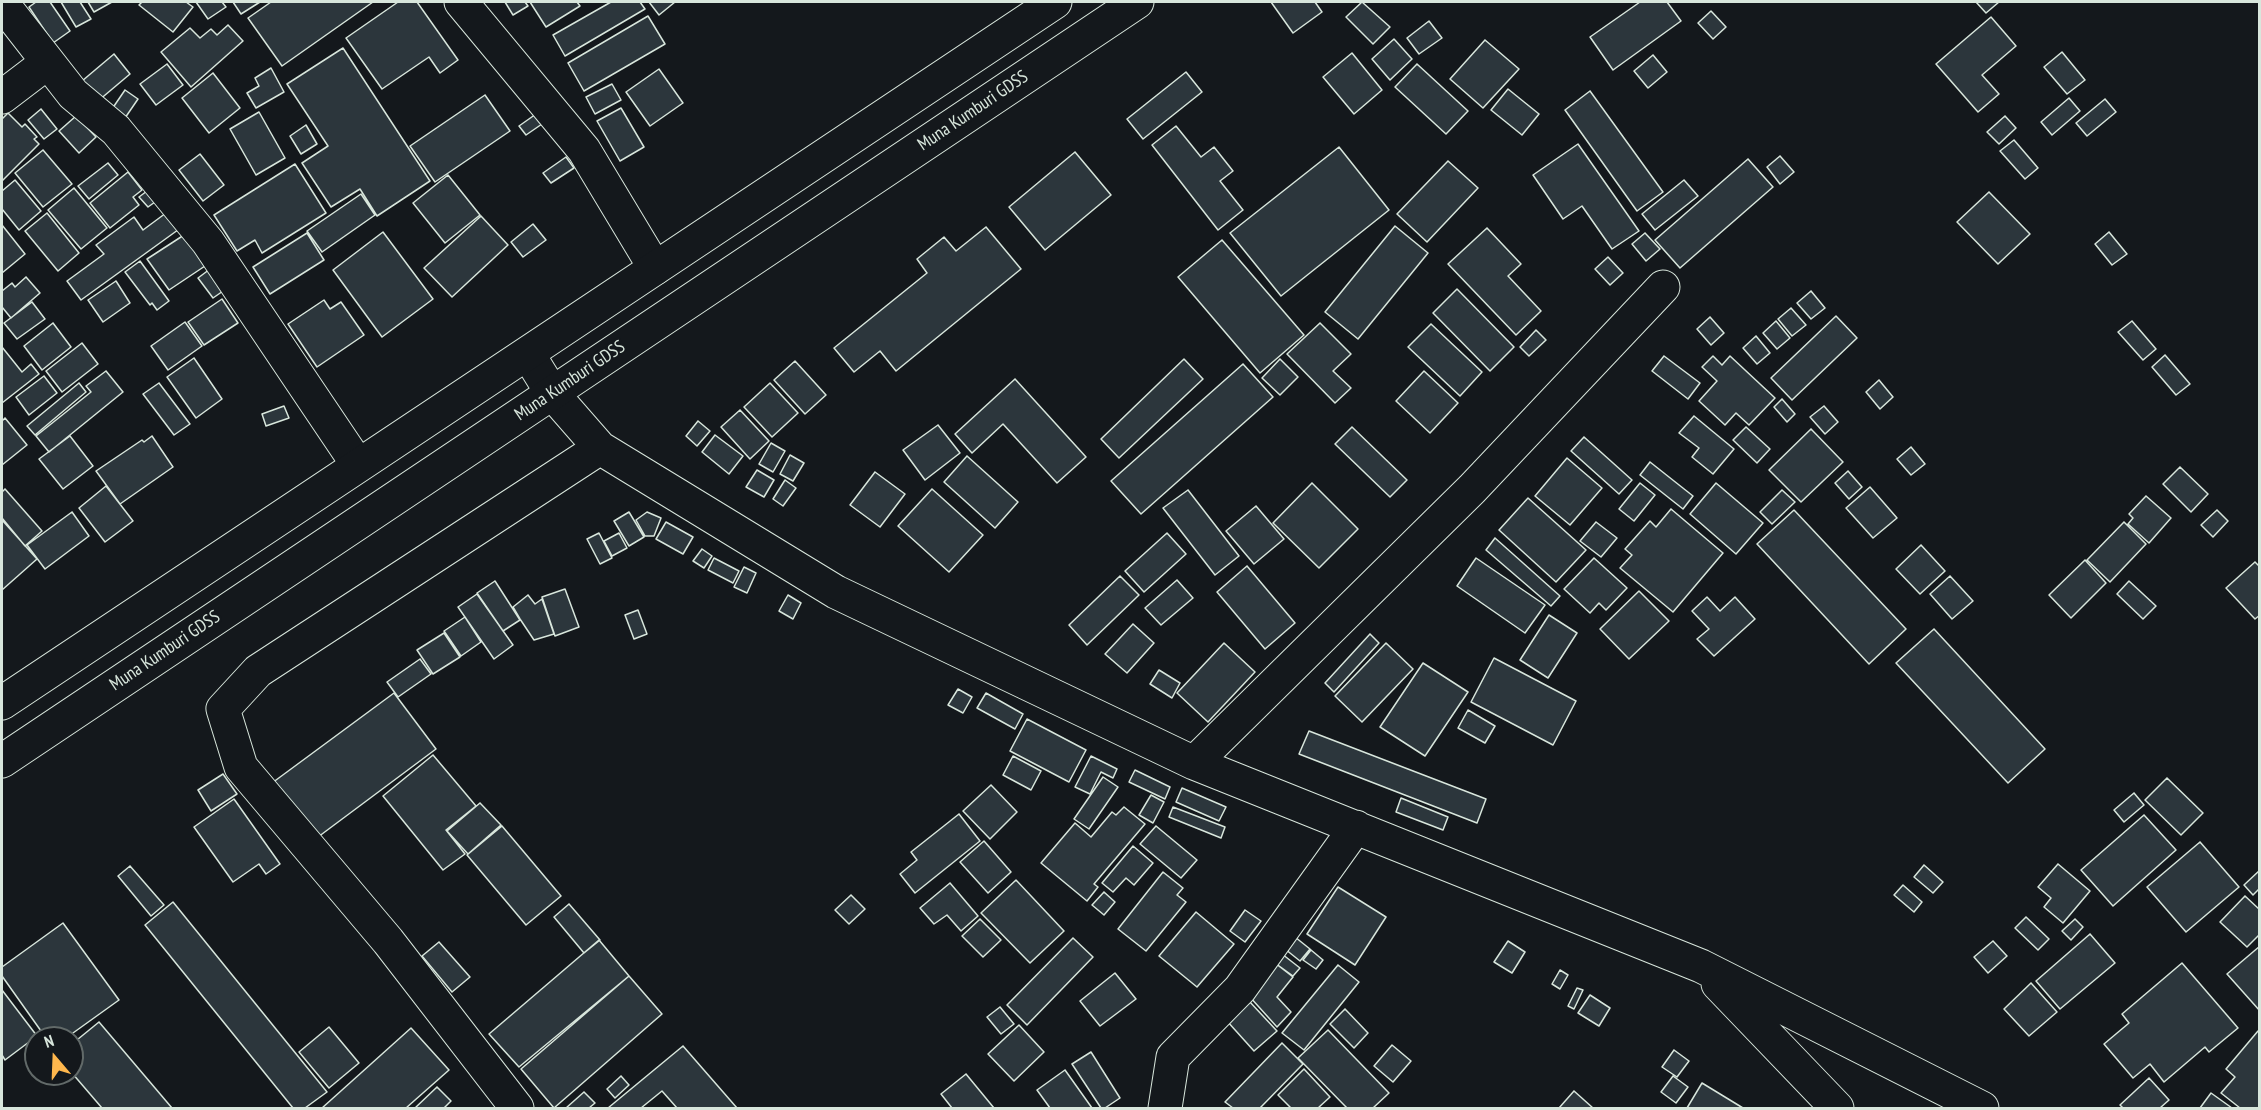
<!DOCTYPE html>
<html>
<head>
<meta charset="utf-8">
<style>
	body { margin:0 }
	#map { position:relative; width:2261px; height:1110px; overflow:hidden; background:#14181c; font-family:"PT Sans Narrow",sans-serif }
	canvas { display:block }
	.frame { position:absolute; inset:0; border:3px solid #d8e6dc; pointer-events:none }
	.north { position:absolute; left:24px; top:1026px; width:60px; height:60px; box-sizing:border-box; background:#14181c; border:2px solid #626a69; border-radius:50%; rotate:341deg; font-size:16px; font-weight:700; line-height:24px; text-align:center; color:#d8e6dc }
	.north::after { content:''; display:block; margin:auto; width:21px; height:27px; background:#ffb74d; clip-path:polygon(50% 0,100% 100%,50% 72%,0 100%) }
</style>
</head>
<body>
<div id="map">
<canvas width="2261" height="1110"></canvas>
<div class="frame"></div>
<div class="north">N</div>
</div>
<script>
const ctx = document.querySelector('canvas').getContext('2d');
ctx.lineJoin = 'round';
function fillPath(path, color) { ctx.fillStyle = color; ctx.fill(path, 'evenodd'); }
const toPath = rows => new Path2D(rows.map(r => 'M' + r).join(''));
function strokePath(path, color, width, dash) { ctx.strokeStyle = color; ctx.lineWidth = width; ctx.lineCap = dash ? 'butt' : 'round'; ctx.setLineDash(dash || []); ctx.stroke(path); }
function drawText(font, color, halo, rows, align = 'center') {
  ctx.font = font + ' "PT Sans Narrow",sans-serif'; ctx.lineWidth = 4.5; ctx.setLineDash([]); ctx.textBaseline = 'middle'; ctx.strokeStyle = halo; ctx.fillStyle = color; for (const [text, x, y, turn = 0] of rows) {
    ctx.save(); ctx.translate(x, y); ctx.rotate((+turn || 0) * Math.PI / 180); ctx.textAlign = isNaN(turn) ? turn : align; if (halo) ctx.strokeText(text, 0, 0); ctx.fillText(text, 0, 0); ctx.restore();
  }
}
const building = toPath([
	[36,2,50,2,70,31,53,43,29,7,36,2],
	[61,2,80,2,91,19,76,27,61,2],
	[88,2,112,2,94,12,88,2],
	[142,2,186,2,193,7,173,32,139,5,142,2],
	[196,2,222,2,226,7,208,19,196,2],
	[233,2,260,2,241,14,233,2],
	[271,2,373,2,282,66,248,18,271,2],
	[398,2,417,2,458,60,440,73,429,57,382,89,346,38,398,2],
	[505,2,525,2,528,6,513,15,505,2],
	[530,2,577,2,580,6,546,27,530,2],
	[611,2,640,2,645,9,565,56,553,35,611,2],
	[649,2,675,2,659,15,649,2],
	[1271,2,1315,2,1322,12,1293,33,1271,2],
	[1362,2,1390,27,1373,44,1346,17,1362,2],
	[1640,2,1667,2,1681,21,1613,70,1590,37,1640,2],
	[1976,2,1999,2,1986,13,1976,2],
	[1711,11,1726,27,1713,39,1698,23,1711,11],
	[648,16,665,44,584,91,568,63,648,16],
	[1991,17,2016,46,1982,75,1999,94,1978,112,1936,64,1991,17],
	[1429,21,1442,38,1419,54,1407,38,1429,21],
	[228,25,243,41,191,87,161,52,190,28,200,38,211,29,217,35,228,25],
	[1394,39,1412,59,1390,80,1372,59,1394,39],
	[1485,40,1519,69,1483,108,1450,79,1485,40],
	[343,48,430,181,377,216,360,189,331,207,302,163,328,146,287,84,343,48],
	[2062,52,2085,80,2067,94,2044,67,2062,52],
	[1352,53,1382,90,1354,114,1323,77,1352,53],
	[114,54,130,74,98,101,82,81,114,54],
	[1653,55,1667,72,1648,88,1634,71,1653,55],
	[167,64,183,85,156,105,140,84,167,64],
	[1417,64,1468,111,1446,134,1395,87,1417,64],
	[271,68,284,92,256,108,247,93,259,86,255,78,271,68],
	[659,69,683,103,650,126,626,92,659,69],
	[1186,72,1202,92,1143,139,1127,119,1186,72],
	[213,73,240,108,209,133,182,98,213,73],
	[612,84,621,100,595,114,586,97,612,84],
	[1508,89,1539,114,1522,135,1491,110,1508,89],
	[125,90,138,99,125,118,112,109,125,90],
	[1590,91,1663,192,1637,211,1565,110,1590,91],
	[485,95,510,131,435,182,410,146,485,95],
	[2069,98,2080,111,2052,135,2041,122,2069,98],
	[2105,99,2116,112,2087,136,2076,123,2105,99],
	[621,108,644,147,620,161,597,121,621,108],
	[41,109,57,129,44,139,28,120,41,109],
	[259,112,285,158,256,175,230,129,259,112],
	[8,113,22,127,25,124,37,137,34,139,39,144,2,181,2,119,8,113],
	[536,114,542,124,526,135,519,126,536,114],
	[76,116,96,137,79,153,59,131,76,116],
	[2005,116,2016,128,1999,144,1987,132,2005,116],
	[306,125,317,144,301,154,290,136,306,125],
	[1176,126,1201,157,1214,147,1233,171,1220,181,1243,210,1218,230,1152,145,1176,126],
	[2014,140,2038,168,2025,179,2000,151,2014,140],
	[1578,144,1639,231,1612,249,1582,206,1563,219,1533,175,1578,144],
	[1339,147,1389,210,1281,296,1230,233,1339,147],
	[43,150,72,184,43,207,15,173,43,150],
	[1075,152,1111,195,1045,250,1009,207,1075,152],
	[200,154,224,185,203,201,179,170,200,154],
	[1780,156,1794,172,1780,184,1767,167,1780,156],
	[566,157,574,168,551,183,543,173,566,157],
	[1748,159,1773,187,1680,268,1655,240,1748,159],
	[1448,161,1478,188,1427,242,1397,214,1448,161],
	[108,163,118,175,89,199,78,186,108,163],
	[295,164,326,213,262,253,255,240,237,251,214,215,295,164],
	[128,172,142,190,133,197,139,205,110,228,90,203,128,172],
	[448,175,480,215,445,243,413,203,448,175],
	[15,180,41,211,19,230,2,209,2,191,15,180],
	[1684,180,1698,196,1655,230,1642,214,1684,180],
	[74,188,107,228,81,249,48,210,74,188],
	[147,191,155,202,148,207,139,197,147,191],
	[1989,192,2030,234,1998,264,1957,222,1989,192],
	[361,194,375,215,322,252,307,231,361,194],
	[170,210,182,227,81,300,67,281,104,254,96,245,134,217,143,230,170,210],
	[47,213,79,253,58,271,25,231,47,213],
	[481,216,508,245,452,297,424,268,481,216],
	[533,224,546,240,523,257,511,242,533,224],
	[2,225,25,254,2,273,2,225],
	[1395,226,1428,253,1358,339,1325,312,1395,226],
	[986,227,1021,269,896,371,880,351,854,372,834,348,927,273,917,259,944,237,956,251,986,227],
	[1487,228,1521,264,1508,276,1541,311,1516,335,1448,264,1487,228],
	[383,232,433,299,382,337,333,270,383,232],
	[2109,232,2127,254,2112,265,2095,244,2109,232],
	[307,233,324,260,270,294,253,267,307,233],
	[1645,233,1660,249,1646,261,1632,244,1645,233],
	[184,235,205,266,169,290,147,259,184,235],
	[1222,240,1304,335,1260,373,1178,277,1222,240],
	[1608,257,1623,273,1610,285,1595,269,1608,257],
	[140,261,169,301,157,310,152,303,150,305,125,272,140,261],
	[210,269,226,289,213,298,198,278,210,269],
	[26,277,40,293,11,318,2,307,2,291,12,283,15,287,26,277],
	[116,281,130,303,103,322,88,300,116,281],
	[1457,289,1514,347,1490,371,1433,313,1457,289],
	[1811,291,1825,308,1811,319,1797,303,1811,291],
	[222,299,238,323,204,345,188,322,222,299],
	[324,300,330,309,341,302,364,335,317,367,288,324,324,300],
	[32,302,45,319,17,339,4,323,32,302],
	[1791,308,1806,325,1792,336,1778,319,1791,308],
	[1836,316,1857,338,1792,400,1771,378,1836,316],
	[1710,317,1724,333,1711,345,1697,329,1710,317],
	[1776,321,1790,338,1777,349,1763,333,1776,321],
	[2132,321,2156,349,2143,360,2118,332,2132,321],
	[185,322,202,346,168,370,151,346,185,322],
	[53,323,71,347,42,370,24,346,53,323],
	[1320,323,1351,354,1333,371,1351,388,1335,403,1287,354,1320,323],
	[1431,324,1482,372,1460,396,1408,347,1431,324],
	[1536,330,1546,340,1529,356,1520,347,1536,330],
	[1756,336,1770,353,1757,364,1743,348,1756,336],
	[82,343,98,364,62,392,46,371,82,343],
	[2,347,22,372,31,364,39,374,2,403,2,347],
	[2165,355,2190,384,2176,395,2152,367,2165,355],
	[1664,356,1700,383,1688,399,1652,371,1664,356],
	[1713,356,1722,365,1730,356,1775,398,1749,425,1736,413,1725,425,1699,401,1717,381,1702,367,1713,356],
	[194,358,222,399,196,418,167,377,194,358],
	[1184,359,1203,379,1119,458,1101,439,1184,359],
	[1280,359,1298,377,1280,395,1262,378,1280,359],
	[795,361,826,395,805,414,774,380,795,361],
	[1243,364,1273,397,1141,514,1111,481,1243,364],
	[106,371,123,392,49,452,36,436,91,392,86,386,106,371],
	[1424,371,1458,403,1430,433,1396,401,1424,371],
	[44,376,57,393,29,415,16,397,44,376],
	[1015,379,1086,457,1057,483,1003,424,972,453,955,434,1015,379],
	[1879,380,1893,397,1880,409,1866,392,1879,380],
	[79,383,86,392,35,435,27,426,79,383],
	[159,383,190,424,174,435,143,394,159,383],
	[770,383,798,413,772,437,744,407,770,383],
	[1782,399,1795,414,1787,422,1774,407,1782,399],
	[284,406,289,418,266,426,262,414,284,406],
	[1824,406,1838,422,1825,434,1810,417,1824,406],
	[740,410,769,441,750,459,721,427,740,410],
	[1694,416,1734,449,1713,474,1692,457,1699,448,1679,433,1694,416],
	[5,418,27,445,2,465,2,421,5,418],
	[698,421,710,431,697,446,686,436,698,421],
	[938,425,960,453,925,480,903,450,938,425],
	[1352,427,1407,480,1390,497,1335,444,1352,427],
	[1746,427,1770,449,1757,463,1733,440,1746,427],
	[1811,429,1843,462,1801,502,1769,470,1811,429],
	[715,435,743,456,729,474,702,452,715,435],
	[70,436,93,466,63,489,39,459,70,436],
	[152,436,173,467,120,504,96,471,142,440,144,442,152,436],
	[1584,437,1632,480,1619,494,1571,451,1584,437],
	[771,443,785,451,773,472,759,464,771,443],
	[1911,447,1925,464,1911,475,1897,459,1911,447],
	[790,455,804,463,793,481,780,474,790,455],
	[967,456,1018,502,995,528,944,482,967,456],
	[1567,458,1602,488,1570,525,1535,496,1567,458],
	[1650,462,1693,496,1683,509,1640,475,1650,462],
	[2180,467,2208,494,2191,512,2163,484,2180,467],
	[757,470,774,480,764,497,746,487,757,470],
	[1848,471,1862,487,1849,499,1835,483,1848,471],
	[875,472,905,494,880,527,850,505,875,472],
	[785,480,796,488,783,506,773,499,785,480],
	[1312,483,1358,529,1319,568,1273,523,1312,483],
	[1640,483,1655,495,1634,521,1619,509,1640,483],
	[1716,483,1763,523,1736,554,1690,514,1716,483],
	[106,486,133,521,105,542,79,508,106,486],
	[1870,487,1897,518,1873,538,1846,508,1870,487],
	[5,489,42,531,25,546,2,518,2,492,5,489],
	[932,489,983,535,949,572,898,526,932,489],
	[1188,490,1239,556,1215,575,1163,508,1188,490],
	[1782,490,1795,502,1772,524,1760,512,1782,490],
	[2146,496,2171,518,2149,543,2128,524,2133,518,2129,514,2146,496],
	[1528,498,1586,550,1556,582,1499,530,1528,498],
	[1256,506,1284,539,1254,564,1226,531,1256,506],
	[1671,509,1723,553,1673,612,1620,568,1632,555,1625,549,1650,521,1656,527,1671,509],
	[1794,510,1906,629,1869,664,1757,544,1794,510],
	[2217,510,2228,521,2213,537,2201,525,2217,510],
	[72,512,89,536,45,569,27,545,72,512],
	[629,512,644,537,629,546,614,521,629,512],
	[647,512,661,518,654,536,645,536,636,520,647,512],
	[2,520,37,559,2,590,2,520],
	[666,522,693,537,683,554,656,539,666,522],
	[1596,522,1617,538,1601,557,1580,541,1596,522],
	[2124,522,2146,544,2110,582,2087,560,2124,522],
	[599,533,612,558,600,564,587,539,599,533],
	[619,533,627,548,612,556,604,541,619,533],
	[1167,533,1186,554,1144,592,1125,571,1167,533],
	[1495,538,1560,596,1551,606,1486,550,1495,538],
	[1921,545,1945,571,1920,594,1896,569,1921,545],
	[702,549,712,556,704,568,693,561,702,549],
	[714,558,739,571,733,583,708,570,714,558],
	[1476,558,1545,605,1525,633,1457,586,1476,558],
	[1594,558,1627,588,1606,610,1599,603,1590,613,1564,589,1594,558],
	[2085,560,2106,583,2071,618,2049,595,2085,560],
	[2255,562,2260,567,2260,615,2255,619,2226,588,2255,562],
	[1247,566,1295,623,1265,649,1217,592,1247,566],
	[744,567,756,573,747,593,734,587,744,567],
	[1120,576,1139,595,1087,645,1069,625,1120,576],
	[1950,576,1973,601,1952,619,1930,594,1950,576],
	[1177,580,1193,598,1161,625,1145,608,1177,580],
	[495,581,520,620,503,631,477,593,495,581],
	[2129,581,2156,606,2143,619,2117,594,2129,581],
	[565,589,579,627,555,636,542,597,565,589],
	[1639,591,1669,621,1629,659,1600,629,1639,591],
	[477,594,513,645,494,659,458,607,477,594],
	[528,595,535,604,542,599,554,634,534,640,520,619,513,607,528,595],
	[788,595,801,603,793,619,779,611,788,595],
	[1707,597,1720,611,1735,597,1755,619,1714,656,1697,639,1709,629,1692,611,1707,597],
	[638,610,647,634,634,639,625,615,638,610],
	[1549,615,1577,633,1548,678,1520,660,1549,615],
	[465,617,481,642,461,656,444,631,465,617],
	[1133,624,1154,643,1127,673,1105,654,1133,624],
	[1934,629,2045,749,2008,783,1896,663,1934,629],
	[444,633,460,657,433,674,417,650,444,633],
	[1370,634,1379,643,1334,692,1325,683,1370,634],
	[1224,643,1255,672,1208,722,1177,693,1224,643],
	[1386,643,1413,669,1362,722,1335,696,1386,643],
	[1494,658,1576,701,1553,745,1471,702,1494,658],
	[420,659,431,674,398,697,387,682,420,659],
	[1423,663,1468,692,1425,756,1380,727,1423,663],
	[1159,670,1180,683,1172,698,1150,684,1159,670],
	[958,689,972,697,963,713,948,705,958,689],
	[394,693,436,749,314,840,272,783,394,693],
	[986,693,1023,714,1015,729,977,708,986,693],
	[1468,710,1495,726,1485,743,1458,728,1468,710],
	[1027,719,1086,750,1069,782,1010,751,1027,719],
	[1309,731,1486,799,1477,823,1299,754,1309,731],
	[433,755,476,806,446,830,465,854,443,870,383,796,433,755],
	[1013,756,1041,771,1031,790,1003,775,1013,756],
	[1091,756,1117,769,1113,778,1101,772,1090,794,1075,787,1091,756],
	[1135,770,1170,787,1165,799,1129,782,1135,770],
	[223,774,237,794,211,811,198,790,223,774],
	[1103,777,1118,787,1089,829,1074,819,1103,777],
	[2167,778,2203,813,2181,835,2145,800,2167,778],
	[991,785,1017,812,990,839,963,811,991,785],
	[1182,788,1226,807,1219,821,1176,802,1182,788],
	[2134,793,2144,805,2124,822,2114,810,2134,793],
	[1151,795,1164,802,1153,823,1139,815,1151,795],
	[1401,798,1448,817,1443,830,1396,812,1401,798],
	[234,799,280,864,266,874,259,864,233,882,194,827,234,799],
	[480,803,501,825,468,854,447,831,480,803],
	[1124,807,1145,824,1094,884,1098,887,1087,901,1041,863,1075,823,1091,837,1112,812,1116,815,1124,807],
	[1173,807,1225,827,1221,838,1169,817,1173,807],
	[959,814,980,841,915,893,900,874,917,860,911,852,959,814],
	[2144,815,2176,850,2113,906,2081,870,2144,815],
	[502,826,561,896,526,925,467,855,502,826],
	[1156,826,1197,860,1181,878,1140,844,1156,826],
	[984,841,1011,872,988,893,960,862,984,841],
	[2200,842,2239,887,2186,932,2147,887,2200,842],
	[1133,846,1153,863,1134,885,1126,878,1113,892,1102,883,1133,846],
	[2058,864,2090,891,2063,923,2044,907,2051,898,2038,887,2058,864],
	[1924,865,1943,882,1933,893,1914,877,1924,865],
	[130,866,164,905,151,916,118,876,130,866],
	[2260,870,2260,888,2253,895,2244,885,2260,870],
	[1163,872,1183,888,1177,895,1186,902,1146,951,1118,929,1163,872],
	[1016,880,1064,931,1030,963,981,913,1016,880],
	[950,883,978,916,961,931,947,915,934,924,920,908,950,883],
	[1903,885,1922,902,1914,912,1894,895,1903,885],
	[1338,887,1386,917,1355,965,1307,934,1338,887],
	[1104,892,1115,902,1104,915,1092,905,1104,892],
	[851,895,865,909,849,924,835,910,851,895],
	[2245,896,2260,910,2260,934,2247,947,2220,922,2245,896],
	[173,902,327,1092,305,1108,293,1108,145,925,173,902],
	[569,904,600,940,584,953,554,917,569,904],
	[1245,910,1261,921,1245,942,1230,931,1245,910],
	[1196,912,1234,944,1197,987,1159,956,1196,912],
	[2026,917,2049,939,2038,950,2015,928,2026,917],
	[980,919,1001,940,983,957,962,936,980,919],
	[2075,919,2083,927,2071,940,2062,931,2075,919],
	[63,923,119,1000,66,1038,46,1038,2,976,2,967,63,923],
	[2090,934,2115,963,2060,1009,2036,981,2090,934],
	[1295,937,1310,949,1300,961,1285,949,1295,937],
	[1073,938,1093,957,1027,1025,1007,1005,1073,938],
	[599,940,629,976,519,1067,489,1034,599,940],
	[1508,941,1525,952,1512,973,1494,962,1508,941],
	[1993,941,2007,956,1988,973,1974,957,1993,941],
	[439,942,470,977,452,992,422,956,439,942],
	[2260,946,2260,1011,2227,974,2260,946],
	[1311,950,1323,960,1316,969,1303,960,1311,950],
	[1282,954,1300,968,1293,976,1275,963,1282,954],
	[1275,963,1293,977,1277,997,1291,1012,1277,1027,1249,996,1275,963],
	[2182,963,2238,1028,2209,1052,2205,1047,2164,1082,2150,1064,2133,1078,2104,1044,2129,1023,2122,1014,2182,963],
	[1338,965,1359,982,1304,1050,1282,1033,1338,965],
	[1560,970,1568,975,1560,989,1552,984,1560,970],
	[1115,973,1136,999,1100,1026,1080,1001,1115,973],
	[629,976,662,1014,554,1108,521,1069,629,976],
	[2031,983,2057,1012,2029,1036,2004,1009,2031,983],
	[1577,988,1583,990,1574,1009,1568,1006,1577,988],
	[2,990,37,1036,5,1060,2,1055,2,990],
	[1590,995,1610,1008,1599,1026,1578,1013,1590,995],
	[1249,1001,1277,1031,1254,1051,1227,1021,1249,1001],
	[1000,1007,1014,1024,1001,1034,987,1017,1000,1007],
	[1345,1009,1368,1033,1354,1048,1330,1024,1345,1009],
	[99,1022,172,1108,102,1108,72,1073,72,1044,99,1022],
	[1019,1025,1044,1052,1014,1081,988,1054,1019,1025],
	[329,1027,359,1063,329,1088,299,1052,329,1027],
	[411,1028,449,1070,406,1108,322,1108,411,1028],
	[1328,1030,1389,1093,1373,1108,1347,1108,1298,1058,1328,1030],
	[2258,1031,2260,1032,2260,1108,2240,1108,2221,1093,2235,1077,2226,1069,2258,1031],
	[1282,1043,1303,1064,1260,1108,1233,1108,1225,1102,1282,1043],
	[1392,1045,1411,1061,1393,1082,1374,1066,1392,1045],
	[683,1046,737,1108,677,1108,662,1091,641,1108,608,1108,683,1046],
	[1674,1050,1689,1061,1677,1077,1662,1067,1674,1050],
	[1091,1052,1120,1098,1105,1108,1101,1108,1072,1064,1091,1052],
	[1304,1069,1330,1097,1318,1108,1291,1108,1278,1095,1304,1069],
	[1065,1070,1092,1108,1050,1108,1037,1090,1065,1070],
	[966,1074,994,1108,952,1108,941,1094,966,1074],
	[621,1076,629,1085,615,1098,607,1089,621,1076],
	[1673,1076,1688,1087,1676,1103,1661,1092,1673,1076],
	[2149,1078,2169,1100,2160,1108,2123,1108,2120,1105,2149,1078],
	[1702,1083,1743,1108,1687,1108,1702,1083],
	[437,1087,451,1101,444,1108,415,1108,437,1087],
	[1574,1091,1593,1108,1559,1108,1574,1091],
	[584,1092,595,1103,589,1108,566,1108,584,1092],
	[2211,1093,2232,1108,2200,1108,2211,1093]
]);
const minor = toPath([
	[461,2,584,150,655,268],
	[2,3,73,94,116,130,208,242,358,465],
	[2,97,48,62],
	[528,354,552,393,600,448,836,592,1194,763,1701,966,1982,1108],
	[1194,763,1472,489,1663,287],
	[1718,984,1837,1108],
	[517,1108,388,941,241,767,223,709,258,671,600,448],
	[1165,1108,1173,1057,1240,989,1356,827]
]);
const highway = toPath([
	[2,703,1055,2],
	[2,761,1137,2]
]);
const streetNames = [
	["Muna Kumburi GDSS",973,111,-34],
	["Muna Kumburi GDSS",570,381,-34],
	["Muna Kumburi GDSS",165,651,-34]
];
fillPath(building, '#2c363c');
strokePath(building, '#d8e6dc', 1.5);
strokePath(minor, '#d8e6dc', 35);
strokePath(highway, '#d8e6dc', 35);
strokePath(minor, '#14181c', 33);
strokePath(highway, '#14181c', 33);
drawText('18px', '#d8e6dc', '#14181c', streetNames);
</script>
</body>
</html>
